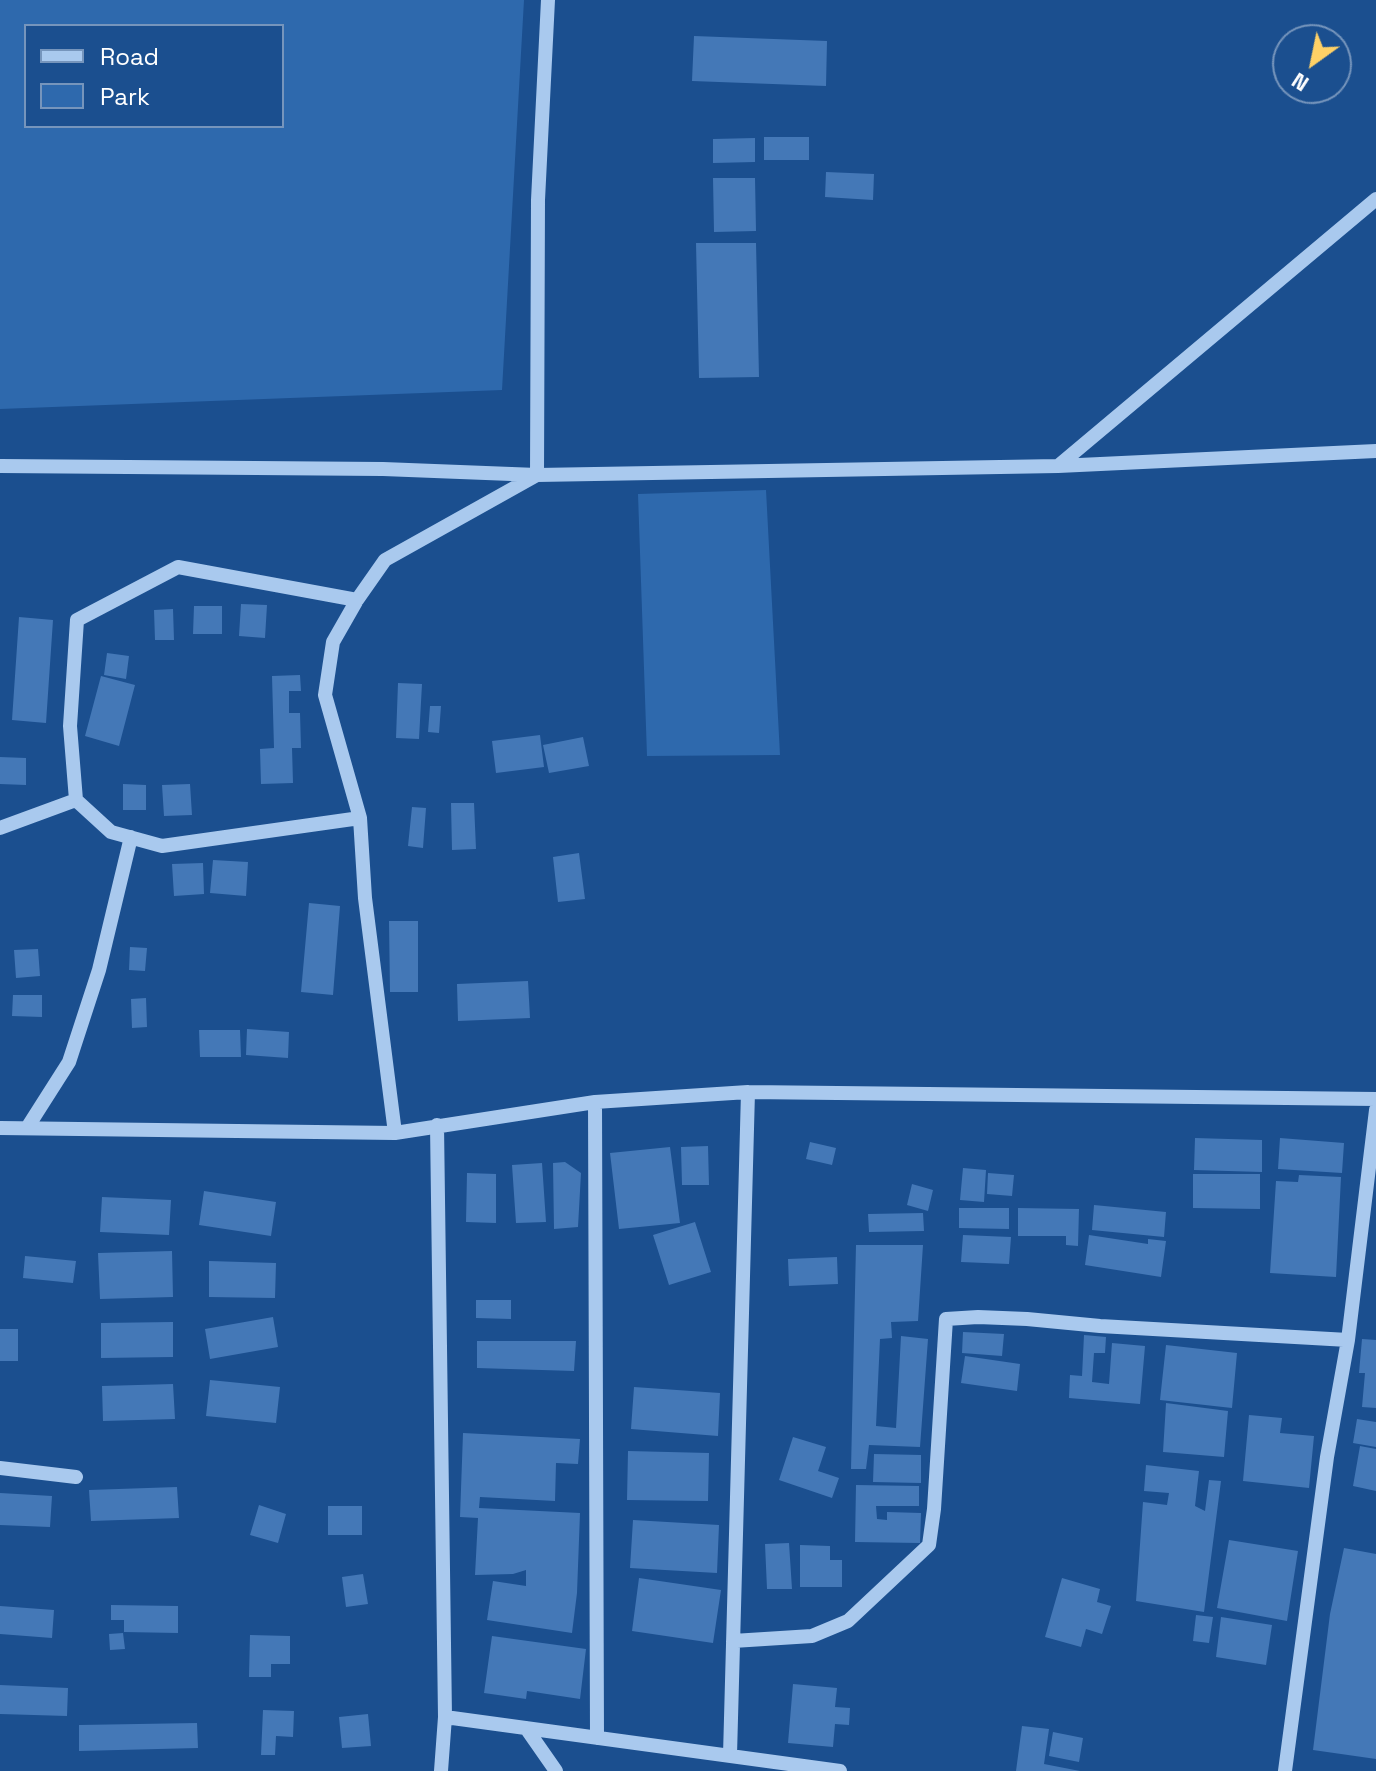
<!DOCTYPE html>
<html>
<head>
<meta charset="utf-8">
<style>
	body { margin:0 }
	#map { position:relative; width:1376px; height:1771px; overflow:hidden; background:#1b4f8f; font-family:"Space Grotesk",sans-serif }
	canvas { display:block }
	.legend { position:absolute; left:24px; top:24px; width:260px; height:104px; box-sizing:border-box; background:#1b4f8f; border:2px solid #7695bc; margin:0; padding:10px 14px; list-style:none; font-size:24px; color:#fff }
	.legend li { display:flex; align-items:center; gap:16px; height:40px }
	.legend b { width:40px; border:2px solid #7695bc }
	.north { position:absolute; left:1272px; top:24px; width:80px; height:80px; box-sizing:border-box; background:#1b4f8f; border:2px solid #7695bc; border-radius:50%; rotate:213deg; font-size:22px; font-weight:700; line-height:32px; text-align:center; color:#fff }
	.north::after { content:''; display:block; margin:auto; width:28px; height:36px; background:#ffd166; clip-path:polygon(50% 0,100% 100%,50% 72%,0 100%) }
</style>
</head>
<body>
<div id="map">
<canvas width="1376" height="1771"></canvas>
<ul class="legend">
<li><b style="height:10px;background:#a9c9ee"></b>Road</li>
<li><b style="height:22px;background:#2e69ad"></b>Park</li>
</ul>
<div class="north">N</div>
</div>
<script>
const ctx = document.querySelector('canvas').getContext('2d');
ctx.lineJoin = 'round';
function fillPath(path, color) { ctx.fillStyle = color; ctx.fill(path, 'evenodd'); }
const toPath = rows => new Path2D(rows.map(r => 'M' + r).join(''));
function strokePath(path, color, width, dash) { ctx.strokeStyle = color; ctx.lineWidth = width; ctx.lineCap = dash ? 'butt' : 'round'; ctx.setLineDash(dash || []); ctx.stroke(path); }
const green = toPath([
	[0,0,524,0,502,390,0,409],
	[26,26,282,26,282,126,26,126],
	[766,490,780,755,647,756,638,494]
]);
const building = toPath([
	[694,36,827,41,826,86,692,81],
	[764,137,809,137,809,160,764,160],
	[755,138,755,162,713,163,713,139],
	[826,172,874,174,873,200,825,197],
	[713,178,755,178,756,231,714,232],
	[696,243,756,243,759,377,699,378],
	[241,604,267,605,265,638,239,636],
	[194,606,222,606,222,634,193,634],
	[173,609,174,640,155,640,154,610],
	[19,617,53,620,46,723,12,720],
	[107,653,129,656,126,679,104,675],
	[300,675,301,691,289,691,289,713,300,713,301,748,292,748,293,783,261,784,260,749,274,748,272,676],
	[101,676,135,685,119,746,85,736],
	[398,683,422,684,419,739,396,738],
	[430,706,441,706,439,733,428,732],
	[540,735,544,767,496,773,492,741],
	[583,737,589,766,549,773,543,745],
	[0,757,26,758,26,785,0,784],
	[123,784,146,785,146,810,123,810],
	[190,784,192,815,164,816,162,785],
	[451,803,474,803,476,849,452,850],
	[412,807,426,808,423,848,408,846],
	[579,853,585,899,558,902,553,857],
	[213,860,248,862,246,896,210,893],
	[203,863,204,894,174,896,172,864],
	[309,903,340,906,333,995,301,992],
	[389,921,418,921,418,992,390,992],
	[130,947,147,948,145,971,129,970],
	[38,949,40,976,16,978,14,950],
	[528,981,530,1018,458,1021,457,984],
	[13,995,42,995,42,1017,12,1016],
	[146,998,147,1027,132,1028,131,999],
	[247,1029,289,1032,288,1058,246,1055],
	[199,1030,240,1030,241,1057,200,1057],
	[1195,1138,1262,1140,1262,1172,1194,1170],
	[1280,1138,1344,1143,1342,1173,1278,1169],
	[810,1142,836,1148,832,1165,806,1159],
	[708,1146,709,1185,682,1185,681,1147],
	[670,1147,680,1223,619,1229,610,1153],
	[565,1162,581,1173,578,1227,554,1229,553,1163],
	[542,1163,546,1222,516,1223,512,1165],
	[963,1168,986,1170,984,1202,960,1200],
	[467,1173,496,1174,496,1223,466,1222],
	[988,1173,1014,1175,1012,1196,987,1194],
	[1193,1174,1260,1174,1260,1209,1193,1208],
	[1299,1175,1341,1177,1336,1277,1270,1273,1276,1181,1298,1182],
	[912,1184,933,1190,928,1211,907,1205],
	[204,1191,276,1202,271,1236,199,1225],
	[102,1197,171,1200,169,1235,100,1232],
	[1094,1205,1166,1212,1164,1237,1092,1230],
	[959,1208,1009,1208,1009,1229,959,1228],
	[1018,1208,1079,1209,1078,1246,1066,1245,1066,1236,1018,1236],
	[923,1213,924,1231,869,1232,868,1214],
	[695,1222,711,1272,669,1285,653,1235],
	[963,1235,1011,1237,1009,1264,961,1262],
	[1089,1235,1148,1244,1148,1239,1166,1241,1161,1277,1085,1265],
	[856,1245,923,1245,918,1321,891,1322,892,1338,880,1339,876,1426,896,1428,901,1336,928,1339,920,1447,869,1445,866,1469,851,1469],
	[172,1251,173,1297,100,1299,98,1253],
	[25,1256,76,1261,73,1283,23,1278],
	[837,1257,838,1284,789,1286,788,1259],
	[209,1261,276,1263,275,1298,209,1297],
	[476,1300,511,1300,511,1319,476,1318],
	[273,1317,278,1347,210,1359,205,1329],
	[173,1322,173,1357,101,1358,101,1323],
	[0,1329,18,1329,18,1361,0,1361],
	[963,1332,1004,1334,1002,1356,962,1353],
	[1084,1335,1106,1337,1105,1353,1094,1353,1092,1382,1109,1384,1112,1343,1145,1346,1140,1404,1069,1398,1070,1375,1082,1376],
	[1362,1339,1376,1340,1376,1408,1362,1407,1365,1373,1359,1373],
	[477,1341,576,1341,574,1371,477,1368],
	[1166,1345,1237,1353,1232,1408,1160,1400],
	[965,1356,1020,1364,1017,1391,961,1383],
	[210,1380,280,1387,276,1423,206,1416],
	[173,1384,175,1419,103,1421,102,1386],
	[634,1387,720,1393,718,1436,631,1429],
	[1166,1403,1228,1411,1224,1457,1163,1452],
	[1249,1415,1282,1418,1280,1433,1314,1436,1309,1488,1243,1481],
	[1357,1419,1376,1422,1376,1447,1353,1443],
	[463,1433,580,1439,578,1464,556,1463,555,1501,480,1497,479,1508,580,1513,577,1593,572,1633,487,1620,493,1581,526,1586,526,1570,513,1574,475,1575,478,1518,460,1517],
	[793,1437,826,1447,818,1471,839,1478,832,1498,779,1480],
	[1360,1446,1376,1449,1376,1491,1353,1486],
	[628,1451,709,1453,708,1501,627,1500],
	[874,1454,921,1455,921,1483,873,1482],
	[1146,1465,1199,1471,1195,1506,1205,1511,1209,1480,1221,1481,1204,1612,1136,1601,1143,1502,1167,1505,1169,1493,1144,1491],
	[856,1485,919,1486,919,1506,876,1506,877,1519,887,1520,887,1512,921,1513,920,1543,855,1542],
	[177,1487,179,1518,91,1521,89,1490],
	[0,1493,52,1496,50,1527,0,1525],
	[259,1505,286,1514,278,1543,250,1535],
	[328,1506,362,1506,362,1535,328,1535],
	[633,1520,719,1525,717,1573,630,1568],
	[1229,1540,1298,1551,1287,1621,1217,1608],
	[789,1543,792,1589,767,1589,765,1544],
	[800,1545,830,1546,830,1560,842,1560,842,1587,800,1587],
	[1344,1548,1376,1554,1376,1759,1313,1750,1330,1614],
	[363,1574,368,1604,346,1607,342,1577],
	[639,1578,721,1590,713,1643,632,1631],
	[1062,1578,1100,1589,1097,1602,1111,1606,1102,1634,1086,1629,1081,1647,1045,1637],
	[111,1605,178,1606,178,1633,124,1632,124,1620,111,1620],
	[0,1606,54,1610,52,1638,0,1634],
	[1196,1615,1213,1617,1209,1643,1193,1641],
	[1221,1617,1272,1625,1266,1665,1216,1657],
	[123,1633,125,1649,110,1650,109,1634],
	[250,1635,290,1636,290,1664,271,1664,271,1677,249,1677],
	[492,1636,586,1649,580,1699,527,1691,526,1699,484,1693],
	[793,1684,837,1688,835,1707,850,1708,849,1725,835,1724,833,1747,788,1743],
	[0,1685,68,1688,67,1716,0,1714],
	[263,1710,294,1711,293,1737,276,1736,275,1755,261,1755],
	[368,1714,371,1746,342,1748,339,1717],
	[197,1723,198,1748,79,1751,79,1725],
	[1022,1726,1049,1729,1044,1764,1080,1771,1016,1771],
	[1053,1732,1083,1738,1079,1762,1049,1756]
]);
const minor = toPath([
	[0,466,383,469,537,475,1058,466,1376,451],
	[1058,466,1376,199],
	[357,600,178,567,77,620,70,726,76,800,111,832,162,846,360,818],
	[0,828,76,800],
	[595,1102,597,1738],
	[437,1125,445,1717,441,1771],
	[0,1128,395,1133,595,1102,748,1092,1376,1099],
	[27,1128,69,1062,99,970,131,837],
	[395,1133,365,898,360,818,325,695,333,642,357,600,385,560,537,475,538,200,548,0],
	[0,1468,76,1477],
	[733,1641,812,1636,848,1621,929,1545,934,1509,946,1319,978,1317,1027,1319,1100,1326,1348,1340],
	[445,1717,840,1771],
	[526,1728,556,1771],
	[730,1755,748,1092],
	[1285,1771,1327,1457,1348,1340,1376,1110]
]);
fillPath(green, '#2e69ad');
fillPath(building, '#4478b7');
strokePath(minor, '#a9c9ee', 14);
</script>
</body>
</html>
